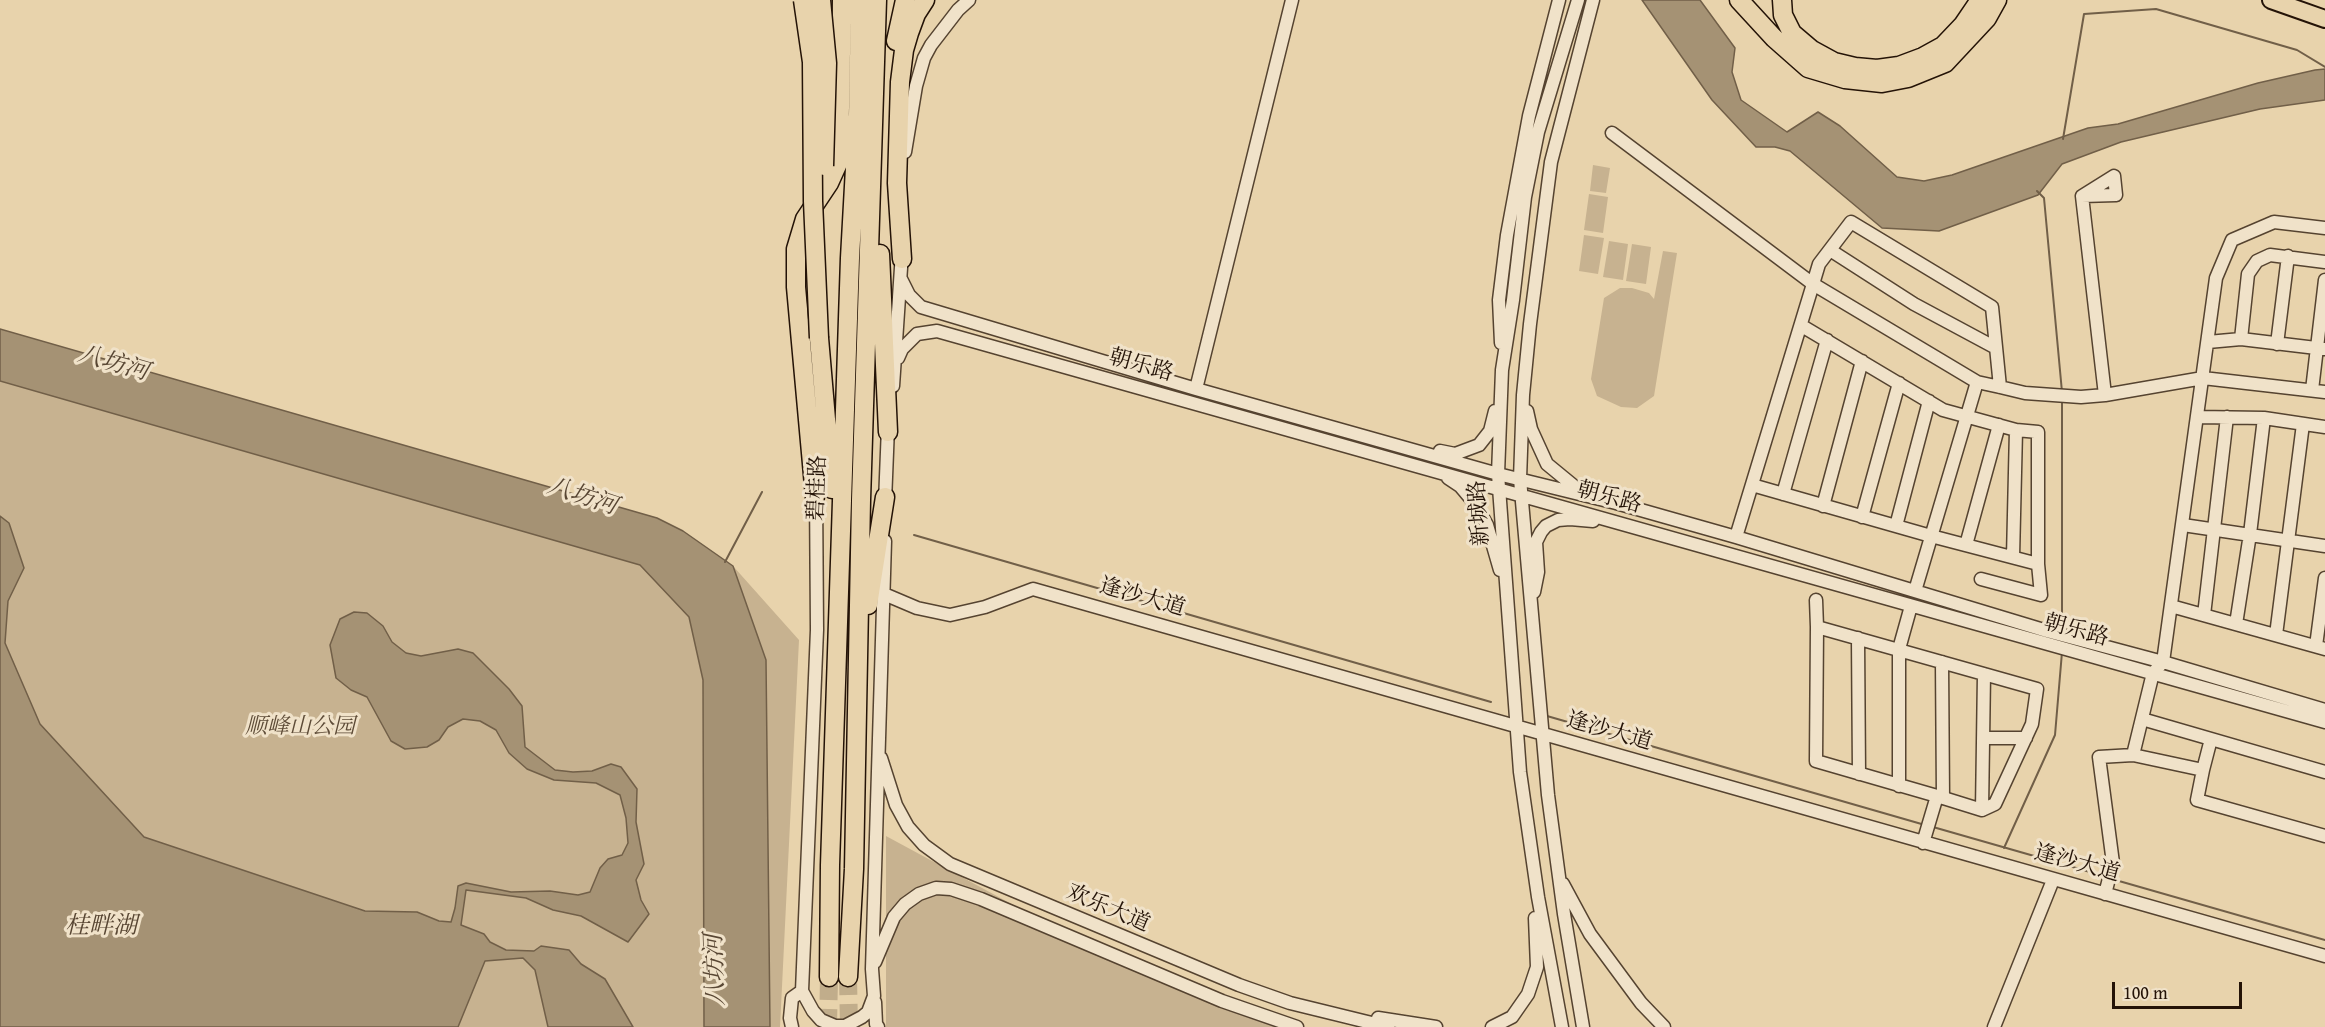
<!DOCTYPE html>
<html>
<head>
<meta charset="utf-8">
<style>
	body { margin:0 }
	#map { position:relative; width:2325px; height:1027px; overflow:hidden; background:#e8d3ac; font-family:"Gentium Book Plus",serif }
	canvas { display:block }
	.scale { position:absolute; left:2112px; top:982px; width:130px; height:27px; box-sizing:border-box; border:3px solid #241307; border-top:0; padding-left:8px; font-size:18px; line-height:21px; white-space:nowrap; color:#241307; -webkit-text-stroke:4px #f0e2c9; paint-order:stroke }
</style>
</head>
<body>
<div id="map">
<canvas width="2325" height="1027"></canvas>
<div class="scale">100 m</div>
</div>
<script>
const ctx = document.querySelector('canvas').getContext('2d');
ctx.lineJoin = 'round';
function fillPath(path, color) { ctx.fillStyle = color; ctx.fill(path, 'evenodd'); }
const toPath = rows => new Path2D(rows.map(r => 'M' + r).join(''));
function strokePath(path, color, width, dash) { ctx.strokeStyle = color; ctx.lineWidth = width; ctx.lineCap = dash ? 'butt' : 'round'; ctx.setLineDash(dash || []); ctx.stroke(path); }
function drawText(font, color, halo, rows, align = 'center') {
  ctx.font = font + ' "Gentium Book Plus","Noto Serif SC",serif'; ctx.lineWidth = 6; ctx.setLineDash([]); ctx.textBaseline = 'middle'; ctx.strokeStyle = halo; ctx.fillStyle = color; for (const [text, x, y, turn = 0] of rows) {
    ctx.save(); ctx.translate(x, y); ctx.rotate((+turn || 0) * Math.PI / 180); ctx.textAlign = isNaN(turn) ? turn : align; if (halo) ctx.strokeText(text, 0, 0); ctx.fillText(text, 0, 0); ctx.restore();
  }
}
const green = toPath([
	[1593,165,1610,168,1606,193,1590,191],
	[1589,194,1608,197,1603,233,1584,230],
	[1584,235,1604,238,1598,274,1579,271],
	[1609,241,1628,244,1623,280,1603,277],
	[1632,244,1651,247,1646,284,1626,281],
	[1663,251,1677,253,1654,396,1637,408,1621,407,1597,396,1591,379,1604,298,1620,288,1632,288,1649,293,1654,299],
	[0,329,657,518,683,531,733,566,799,640,780,1027,0,1027],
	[886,836,1128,967,1286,1027,886,1027]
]);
const water = toPath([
	[1642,0,1700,0,1735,48,1732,72,1741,100,1787,132,1818,112,1840,126,1897,177,1924,181,1952,175,2088,128,2118,124,2258,83,2315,70,2325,69,2325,100,2260,109,2121,142,2062,164,2038,195,1939,231,1882,228,1790,151,1775,147,1756,147,1712,100,1642,0],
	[0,329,657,518,683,531,733,566,766,660,770,1027,704,1027,703,680,689,617,640,565,0,381,0,329],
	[0,516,9,523,24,568,8,601,5,643,40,724,144,837,365,911,417,912,439,921,451,922,455,908,458,886,466,883,511,892,550,891,578,895,590,892,600,868,608,859,622,855,628,843,626,818,620,795,596,783,554,780,527,769,509,753,496,730,480,721,463,719,448,727,439,740,427,747,405,749,391,741,367,697,351,690,336,678,330,645,340,619,354,612,367,613,383,626,392,642,406,653,421,656,458,649,473,653,509,689,522,706,525,747,555,770,573,772,592,771,611,764,621,767,637,789,636,822,644,864,636,880,641,900,649,914,628,942,581,916,553,910,526,898,466,890,461,925,484,934,490,942,506,950,534,951,541,946,569,950,581,964,605,979,633,1027,548,1027,535,970,523,958,485,961,458,1027,0,1027,0,516]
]);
const stream = toPath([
	[2063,139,2084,14,2156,9,2297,50,2325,67],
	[2037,191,2044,198,2062,392],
	[2062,400,2062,632],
	[914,535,1491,702],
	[725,562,762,492],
	[1547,716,1925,825],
	[1933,827,2104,876],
	[2004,848,2055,735,2062,652],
	[2112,879,2325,940]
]);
const highwayTunnel = toPath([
	[848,977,849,1027],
	[828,1027,829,977]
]);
const minor = toPath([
	[1612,133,1813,284,1736,537],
	[905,152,916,86,924,58,931,45,958,10,969,0],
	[2082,196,2114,176,2116,195,2082,196,2105,395],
	[1830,250,1914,304,1996,348],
	[901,279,909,295,921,307,1196,389,1498,474,1616,503,1736,537,2047,631,2163,662,2325,710],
	[2241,339,2248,274,2257,261,2270,255,2325,262],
	[2208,342,2241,339,2325,349],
	[1501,343,1499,300,1507,235,1529,116,1559,0],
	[2277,344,2288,256],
	[898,358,902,349,917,334,937,331,2325,722],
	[893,386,902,253],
	[2000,387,1992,307,1851,222,1819,264,1813,284,1977,382,2000,387,2025,393,2081,397,2105,395,2203,378,2325,392],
	[1196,389,1292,0],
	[2312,390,2325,280],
	[1527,411,1531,429,1547,464,1575,487,1581,490],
	[2198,417,2264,418,2325,427],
	[1440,451,1455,454,1479,445,1490,431,1495,411],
	[1448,478,1460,486,1476,505,1487,525,1500,570],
	[1752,485,1931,536,2038,564,2038,432,2016,430,1943,410,1802,326],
	[816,490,817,630,802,991,813,1011,821,1020,835,1026,845,1026,862,1017,868,1012,874,996,872,969,885,541],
	[1783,494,1827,340],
	[885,502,888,427],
	[1823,506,1862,361],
	[1862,517,1899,383],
	[2183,525,2325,546],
	[1896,526,1929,401],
	[1966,545,1999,425],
	[2013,557,2016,430],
	[1981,579,2041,595,2038,564],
	[1915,591,1977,382],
	[1534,592,1538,572,1536,542,1541,532,1546,526,1558,520,1570,519,1593,521],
	[884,594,917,608,950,615,985,607,1033,589,2325,956],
	[1816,600,1817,627],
	[2171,606,2325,649],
	[2204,615,2227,417],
	[2236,624,2250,534,2264,418],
	[2276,635,2303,424],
	[1858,638,1859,774],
	[2316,646,2325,578],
	[1942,662,1943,798],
	[2142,719,2325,772],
	[1983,738,2026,738],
	[2133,755,2203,770,2197,800,2325,836],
	[881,758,896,805,908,827,924,845,950,864,1239,985,1290,1003,1388,1027],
	[2203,770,2211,739],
	[1899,786,1899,649,1911,606],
	[1982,810,1984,674],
	[1923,843,1937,796,1982,810,1995,804,2032,724,2037,689,1817,627,1816,761,1937,796],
	[1563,884,1590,934,1641,1003,1664,1027],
	[2105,894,2113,863,2099,757,2133,755,2153,673,2163,662,2216,278,2232,240,2274,222,2325,228],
	[875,962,894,917,905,904,919,894,936,888,951,889,981,899,1222,1001,1297,1027],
	[875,1002,876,1024,878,1027],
	[1378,1018,1436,1027],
	[792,1027,790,1018,792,998,802,991],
	[1492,1027,1512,1017,1528,994,1537,967,1535,918],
	[1562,1027,1538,897,1520,772,1498,474,1502,370,1513,300,1525,197,1538,132,1578,0],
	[1583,1027,1564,914,1548,795,1520,479,1523,395,1530,324,1551,162,1593,0],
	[1994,1027,2053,880]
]);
const major = toPath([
	[2271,0,2325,19]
]);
const highway = toPath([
	[1739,0,1774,38,1808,68,1845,79,1882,83,1908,78,1945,63,1987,18,1997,0],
	[1782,0,1783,15,1792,33,1812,50,1834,62,1855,67,1877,69,1899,66,1923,57,1943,46,1963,25,1980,0],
	[896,41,905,0],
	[880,254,888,432],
	[902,259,897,183,900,82,904,50,909,33,916,14,925,0],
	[819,338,832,489],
	[815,497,796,287,796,249,805,219,829,183,839,161,842,0],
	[868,605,885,497],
	[829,977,830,865,850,258,858,114,860,0],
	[848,977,854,869,861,500,877,0]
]);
const highwayBridge = toPath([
	[803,0,812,62,813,201,819,338],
	[821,0,827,63,824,166]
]);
const streetNames = [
	["朝乐路",1141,366,16],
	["碧桂路",818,488,-88],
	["朝乐路",1609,498,15],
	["新城路",1480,513,-94],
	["逢沙大道",1142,598,16],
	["朝乐路",2076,631,15],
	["逢沙大道",1609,732,16],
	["逢沙大道",2077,864,15],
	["欢乐大道",1108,909,23]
];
const parkNames = [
	["顺峰山公园",300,727]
];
const waterNames = [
	["八坊河",113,364,16],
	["八坊河",582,497,18],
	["桂畔湖",101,927],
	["八坊河",716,970,-92]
];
fillPath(green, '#c7b290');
fillPath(water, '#a59274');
strokePath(water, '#715f48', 1.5);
strokePath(stream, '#715f48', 2);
strokePath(highwayTunnel, '#c1ad8b', 18, [18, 9]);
strokePath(minor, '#554330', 15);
strokePath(major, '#241307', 20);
strokePath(highway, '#241307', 21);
strokePath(minor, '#f0e2c9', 12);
strokePath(major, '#e8d3ac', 16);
strokePath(highway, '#e8d3ac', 18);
strokePath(highwayBridge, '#241307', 21, []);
strokePath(highwayBridge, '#e8d3ac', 18);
drawText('22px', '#241307', '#f0e2c9', streetNames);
drawText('italic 22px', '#5d4b37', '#f0e2c9', parkNames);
drawText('italic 24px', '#584633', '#f0e2c9', waterNames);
</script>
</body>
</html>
